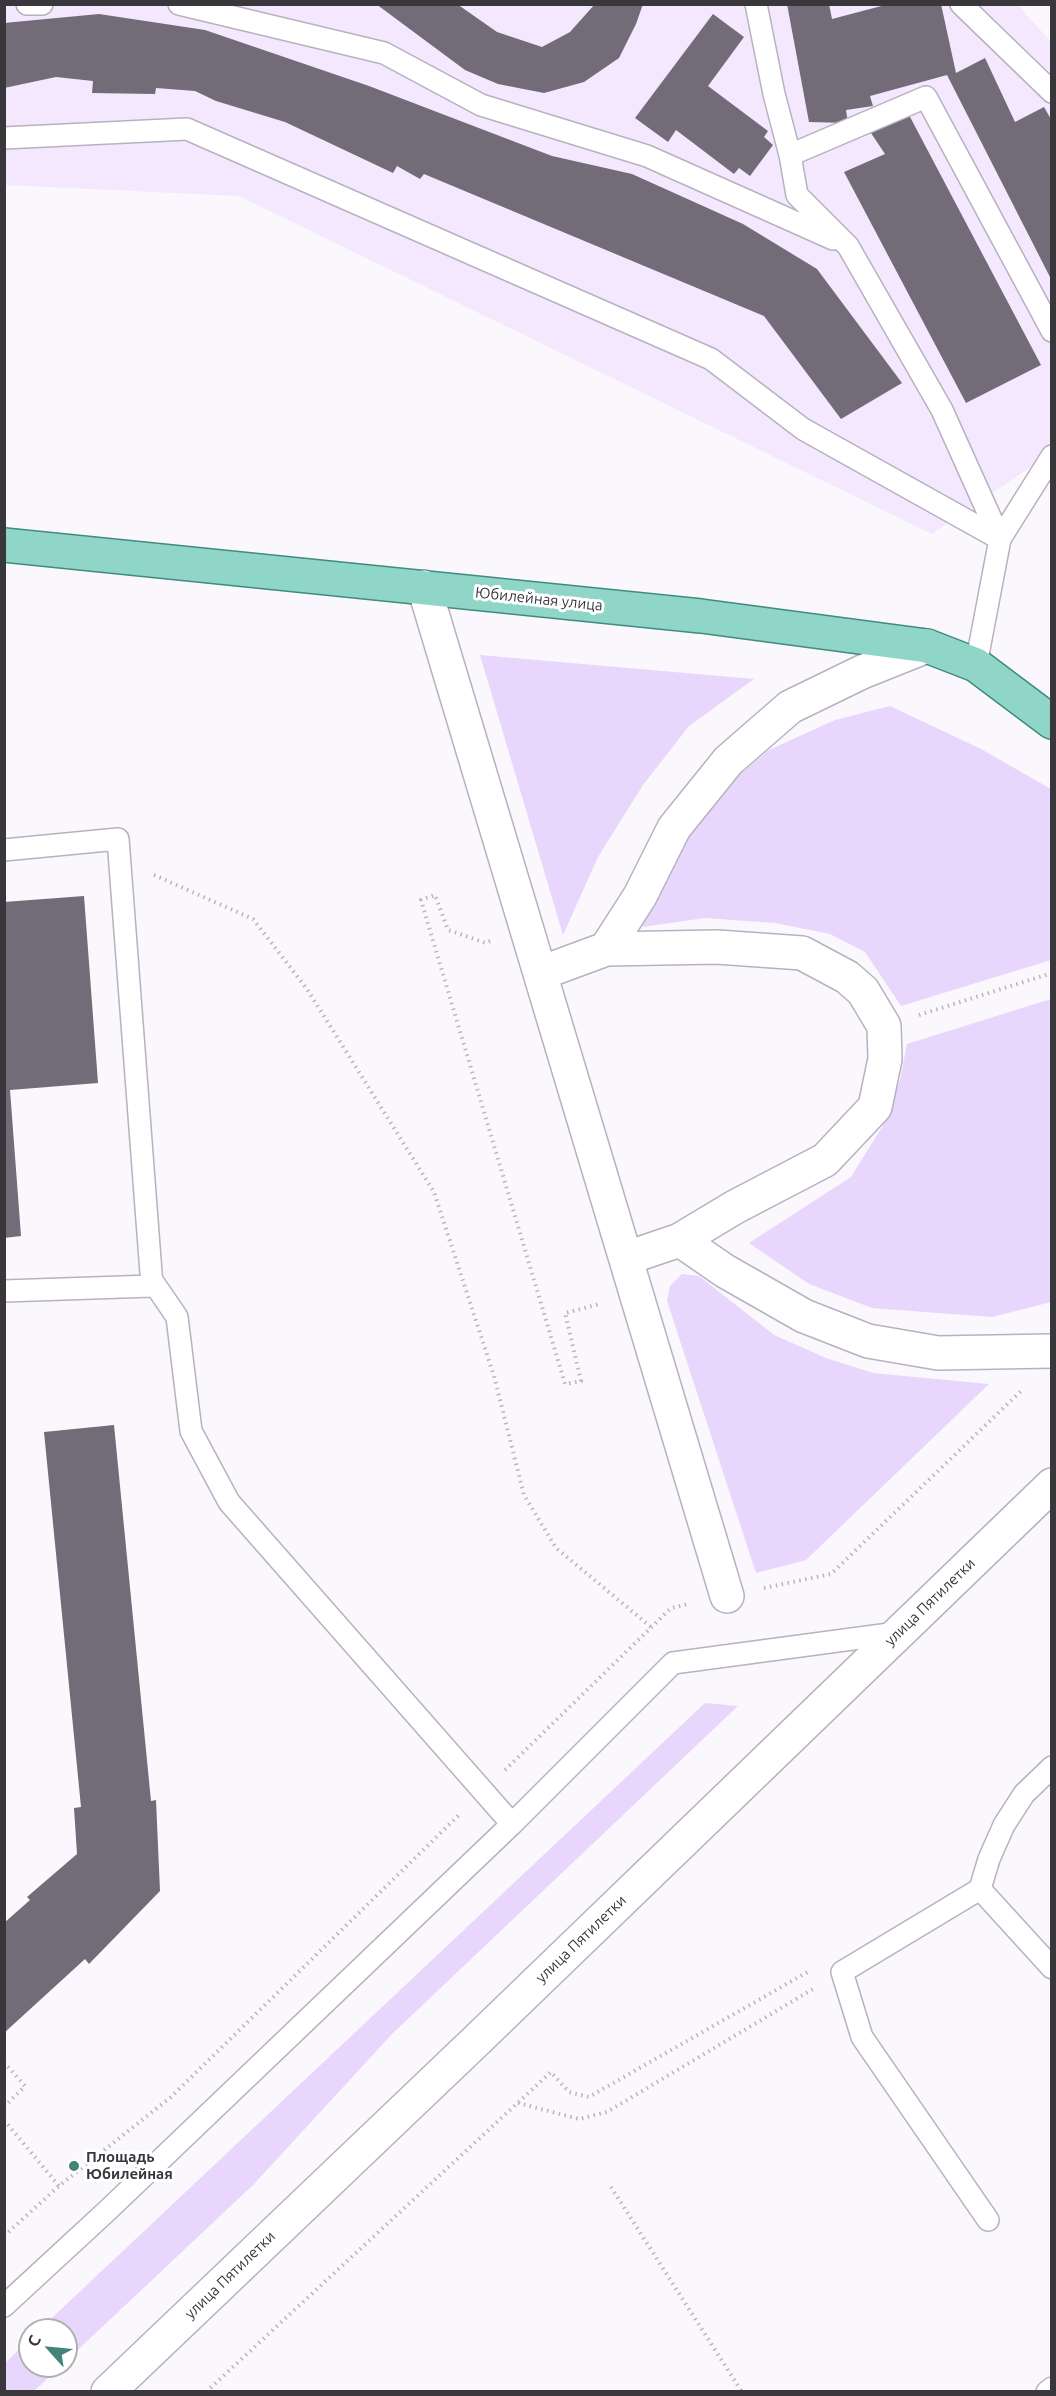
<!DOCTYPE html>
<html>
<head>
<meta charset="utf-8">
<style>
	body { margin:0 }
	#map { position:relative; width:1056px; height:2396px; overflow:hidden; background:#faf7fd; font-family:Ubuntu,sans-serif }
	canvas { display:block }
	.frame { position:absolute; inset:0; border:6px solid #39363c; pointer-events:none }
	.north { position:absolute; left:18px; top:2318px; width:60px; height:60px; box-sizing:border-box; background:#fff; border:2px solid #b0afb1; border-radius:50%; rotate:297deg; font-size:16px; font-weight:700; line-height:24px; text-align:center; color:#39363c }
	.north::after { content:''; display:block; margin:auto; width:21px; height:27px; background:#428477; clip-path:polygon(50% 0,100% 100%,50% 72%,0 100%) }
</style>
</head>
<body>
<div id="map">
<canvas width="1056" height="2396"></canvas>
<div class="frame"></div>
<div class="north">С</div>
</div>
<script>
const ctx = document.querySelector('canvas').getContext('2d');
ctx.lineJoin = 'round';
function fillPath(path, color) { ctx.fillStyle = color; ctx.fill(path, 'evenodd'); }
const toPath = rows => new Path2D(rows.map(r => 'M' + r).join(''));
function strokePath(path, color, width, dash) { ctx.strokeStyle = color; ctx.lineWidth = width; ctx.lineCap = dash ? 'butt' : 'round'; ctx.setLineDash(dash || []); ctx.stroke(path); }
function drawText(font, color, halo, rows, align = 'center') {
  ctx.font = font + ' Ubuntu,sans-serif'; ctx.lineWidth = 6; ctx.setLineDash([]); ctx.textBaseline = 'middle'; ctx.strokeStyle = halo; ctx.fillStyle = color; for (const [text, x, y, turn = 0] of rows) {
    ctx.save(); ctx.translate(x, y); ctx.rotate((+turn || 0) * Math.PI / 180); ctx.textAlign = isNaN(turn) ? turn : align; if (halo) ctx.strokeText(text, 0, 0); ctx.fillText(text, 0, 0); ctx.restore();
  }
}
const built = toPath([
	[4,5,1018,5,1051,42,1051,453,932,534,239,196,5,185]
]);
const green = toPath([
	[480,655,754,679,689,726,643,785,598,857,563,935],
	[890,706,981,749,1051,789,1051,960,901,1006,865,952,830,934,775,923,705,918,642,927,677,849,719,792,769,750,835,720],
	[1051,999,1051,1302,992,1317,872,1308,809,1284,749,1243,851,1177,882,1127,900,1080,907,1044],
	[682,1274,699,1276,774,1335,826,1358,873,1373,989,1384,806,1560,756,1573,667,1301,670,1286],
	[705,1703,738,1706,392,2034,254,2184,66,2361,66,2330,39,2330],
	[30,2339,30,2366,61,2366,34,2391,5,2391,5,2363]
]);
const building = toPath([
	[376,4,457,4,497,32,542,47,570,32,595,4,643,4,636,24,619,58,584,82,544,93,498,84,465,70],
	[787,4,829,4,832,19,889,4,941,4,956,73,985,58,1015,122,1044,107,1052,121,1052,281,947,75,870,96,873,106,846,110,848,123,809,122],
	[99,14,205,30,369,86,552,156,632,174,743,224,817,269,902,383,841,419,764,316,424,174,420,179,397,166,393,173,285,122,216,101,195,91,156,88,155,94,92,93,93,81,56,77,4,88,4,23],
	[713,14,744,37,708,86,768,131,764,137,773,145,750,176,739,168,734,174,676,130,668,142,635,118],
	[909,115,1041,365,966,403,844,172,885,154,871,133],
	[84,896,98,1083,10,1090,21,1236,4,1238,4,902],
	[114,1425,151,1801,156,1800,160,1891,89,1964,85,1959,4,2033,4,1923,30,1900,27,1897,77,1854,74,1808,81,1807,44,1432]
]);
const path = toPath([
	[154,875,253,919,307,989,434,1192,494,1376,524,1495,556,1548,651,1627],
	[490,941,486,943,448,930,435,895,421,900,565,1384,581,1381,565,1313,600,1304],
	[919,1015,1052,973],
	[764,1588,831,1574,1021,1391],
	[505,1770,671,1608,689,1604],
	[4,2062,25,2086,4,2107],
	[518,2103,579,2119,607,2112,813,1989],
	[4,2120,59,2186],
	[611,2187,742,2392],
	[4,2236,59,2186,171,2097,461,1813],
	[206,2392,551,2072,569,2092,589,2097,811,1970]
]);
const lane = toPath([
	[27,4,42,4],
	[179,4,384,53,481,105,647,156,833,239],
	[756,4,774,94,790,155,797,195,848,246,942,410,1000,539,976,665],
	[961,4,1052,92],
	[4,138,187,129,711,359,803,429,1000,539,1052,456],
	[790,155,926,97,1052,331],
	[4,850,118,839,152,1286,4,1291],
	[151,1279,177,1317,191,1431,229,1502,512,1824],
	[980,1889,1052,1968],
	[988,2220,862,2037,842,1972,980,1889,989,1859,1004,1825,1024,1794,1052,1767],
	[4,2306,108,2210,512,1824,673,1663,897,1633],
	[1047,2392,1052,2388]
]);
const street = toPath([
	[424,587,727,1596],
	[606,949,640,896,674,828,728,761,790,707,862,672,927,646],
	[541,973,606,949,717,947,802,953,847,977,863,991,884,1026,885,1059,875,1107,825,1160,735,1207,680,1240,627,1258],
	[680,1240,725,1271,804,1316,868,1341,938,1353,1052,1351]
]);
const secondary = toPath([
	[108,2392,477,2040,1052,1485]
]);
const primary = toPath([
	[4,545,701,616,927,646,976,665,1052,722]
]);
const markers = [
	[74,2166,6,"#428477"]
];
const streetNames = [
	["Юбилейная улица",539,599,6],
	["улица Пятилетки",930,1602,-44],
	["улица Пятилетки",581,1939,-44],
	["улица Пятилетки",230,2275,-44]
];
const poiNames = [
	["Площадь",86,2157],
	["Юбилейная",86,2174]
];
fillPath(built, '#f3e8fe');
fillPath(green, '#e9d6fc');
fillPath(building, '#726b78');
strokePath(lane, '#b8b1bf', 24);
strokePath(street, '#b8b1bf', 36);
strokePath(secondary, '#b8b1bf', 36);
strokePath(primary, '#418b7f', 36);
strokePath(path, '#b8b5bb', 4, [1.5, 4.5]);
strokePath(lane, '#fff', 21);
strokePath(street, '#fff', 33);
strokePath(secondary, '#fff', 33);
strokePath(primary, '#8fd5c8', 33);
for (const [x, y, r, color] of markers) { const dot = new Path2D(); dot.arc(x, y, r, 0, 2 * Math.PI); ctx.fillStyle = color; ctx.fill(dot); strokePath(dot, '#fff', 2); }
drawText('15px', '#39363c', '#fff', streetNames);
drawText('bold 15px', '#39363c', '#fff', poiNames, 'left');
</script>
</body>
</html>
